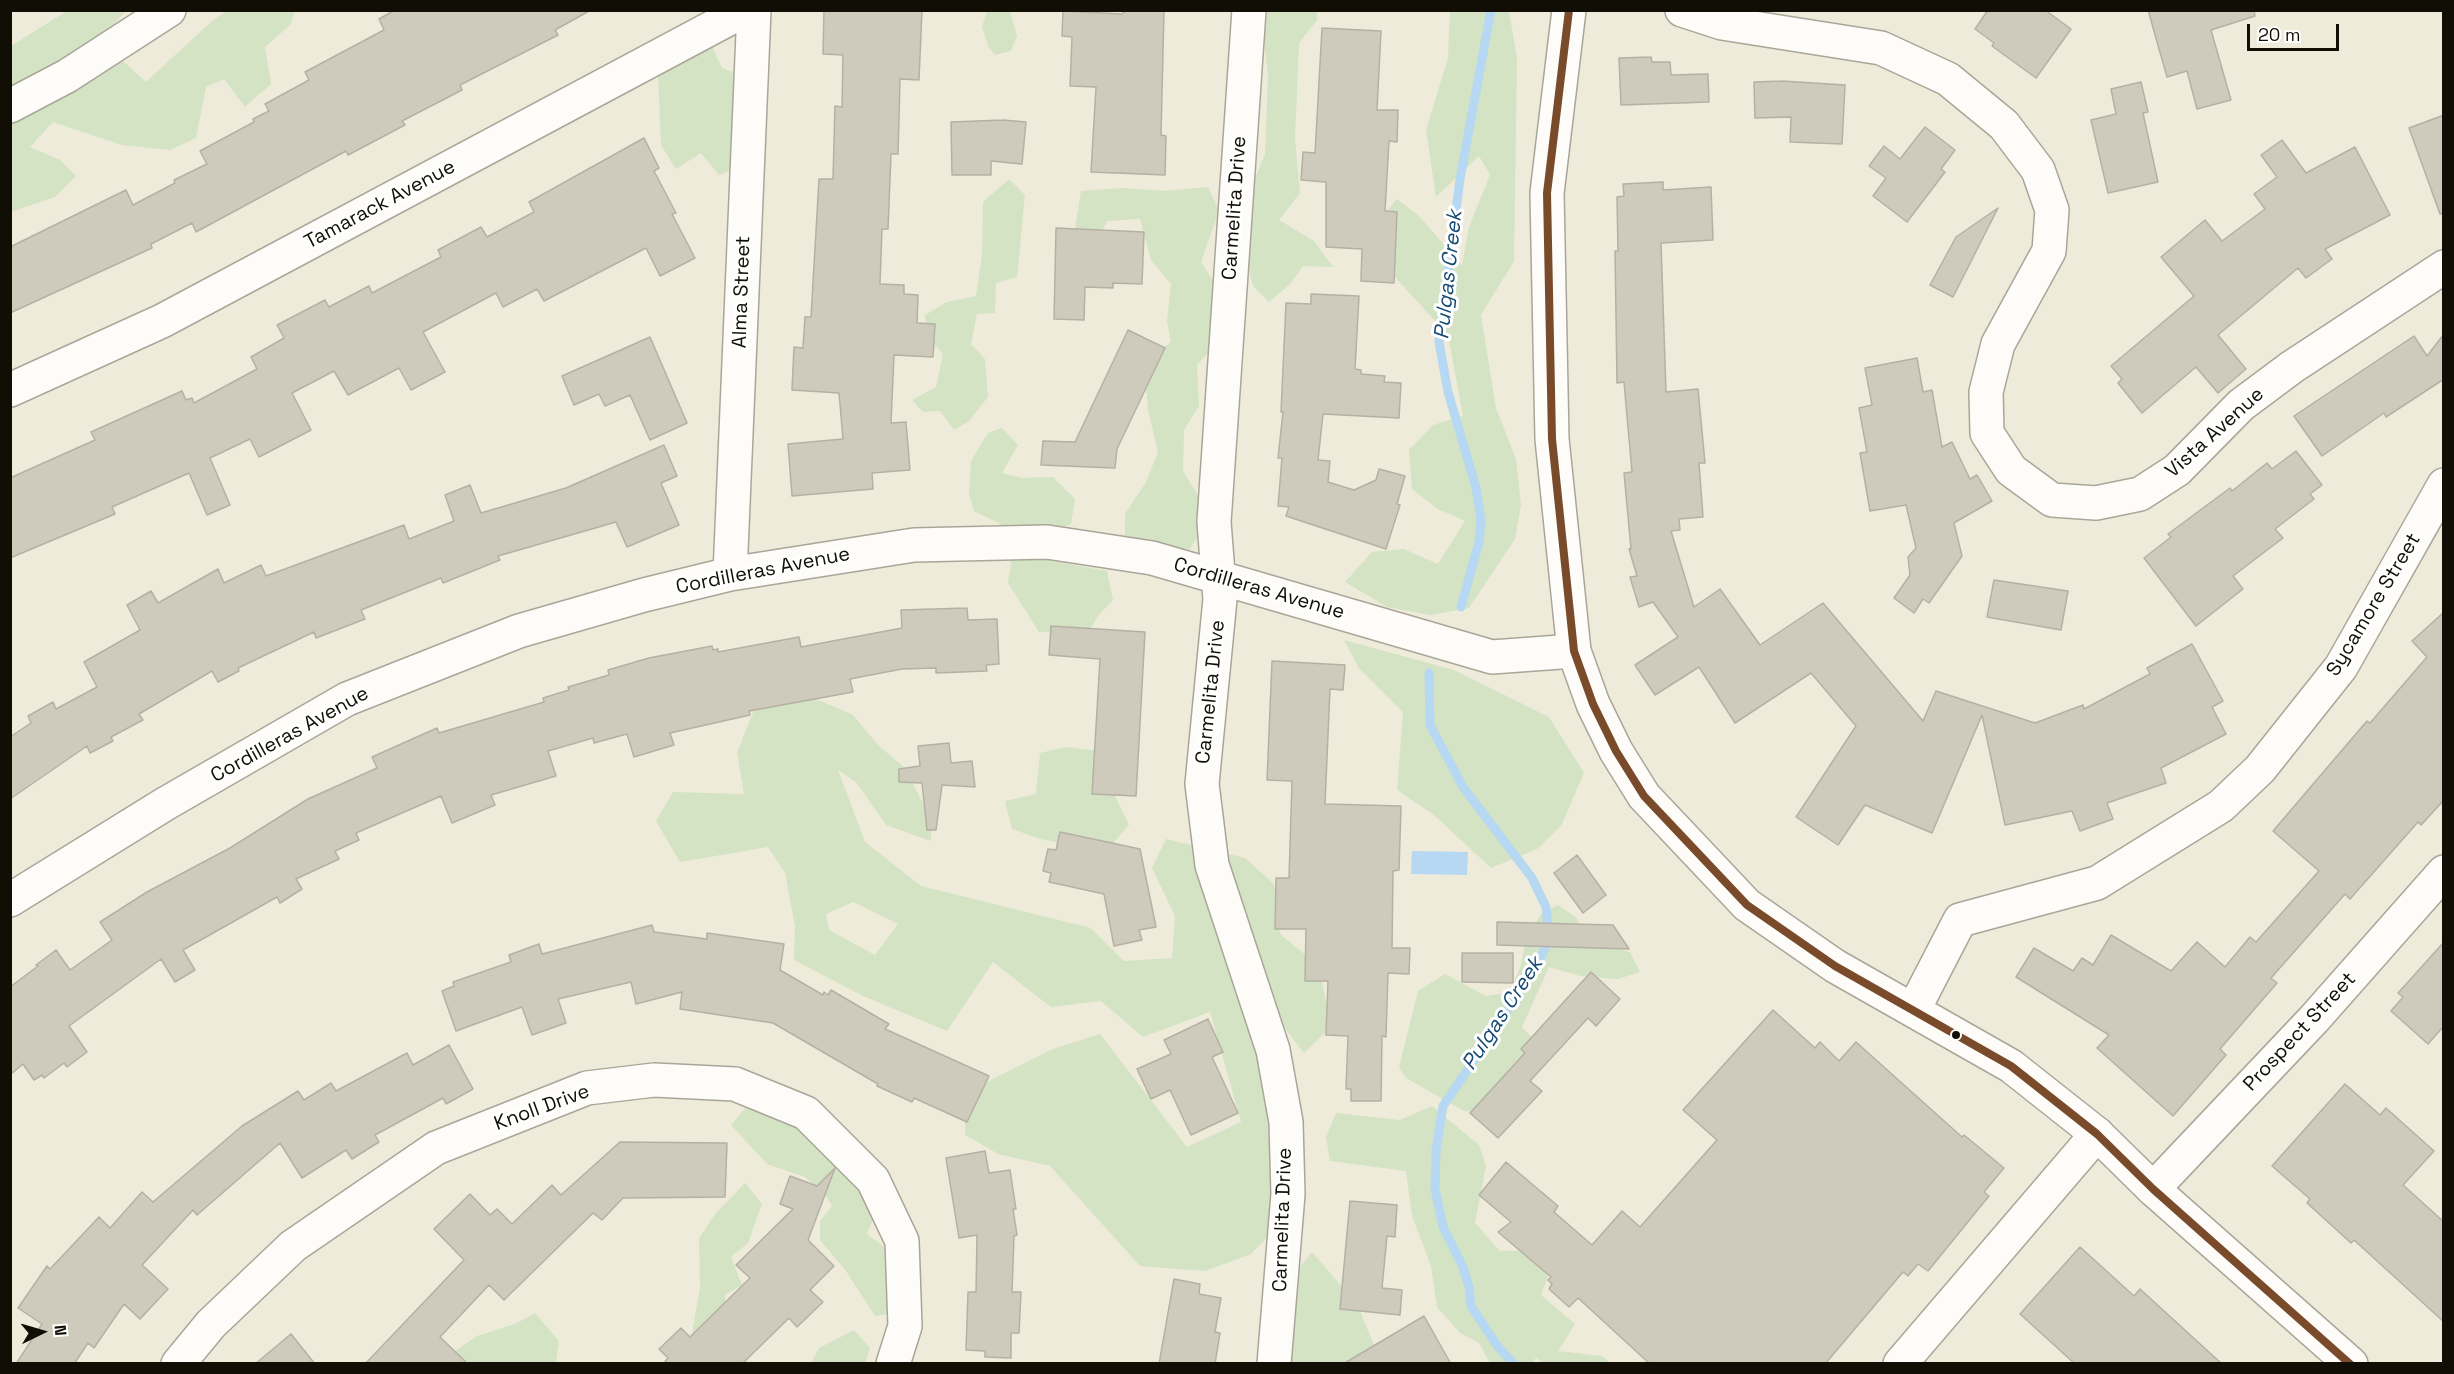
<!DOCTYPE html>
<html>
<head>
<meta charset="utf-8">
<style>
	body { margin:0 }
	#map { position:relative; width:2454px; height:1374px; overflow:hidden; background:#efebda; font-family:"Space Grotesk",sans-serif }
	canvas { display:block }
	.frame { position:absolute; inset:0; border:12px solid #100e05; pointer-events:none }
	.north { position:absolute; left:12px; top:1302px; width:60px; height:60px; -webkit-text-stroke:4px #fff; paint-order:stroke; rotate:85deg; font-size:16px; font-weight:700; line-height:24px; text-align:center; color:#100e05 }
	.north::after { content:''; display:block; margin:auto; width:21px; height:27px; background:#100e05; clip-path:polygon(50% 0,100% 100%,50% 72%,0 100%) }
	.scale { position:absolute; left:2247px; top:24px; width:92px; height:27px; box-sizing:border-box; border:3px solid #100e05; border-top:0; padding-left:8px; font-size:18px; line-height:21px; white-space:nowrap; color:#100e05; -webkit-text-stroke:4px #fff; paint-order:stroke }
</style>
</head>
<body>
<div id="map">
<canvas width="2454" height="1374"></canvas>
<div class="frame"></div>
<div class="north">N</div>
<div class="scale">20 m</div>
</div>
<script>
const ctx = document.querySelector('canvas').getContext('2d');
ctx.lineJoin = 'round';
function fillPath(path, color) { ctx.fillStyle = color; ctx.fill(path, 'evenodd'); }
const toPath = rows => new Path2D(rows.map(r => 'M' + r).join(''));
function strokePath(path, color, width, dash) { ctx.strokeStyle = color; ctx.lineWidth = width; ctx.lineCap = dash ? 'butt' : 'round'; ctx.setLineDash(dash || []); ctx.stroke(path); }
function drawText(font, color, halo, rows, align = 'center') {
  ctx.font = font + ' "Space Grotesk",sans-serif'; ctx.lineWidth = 6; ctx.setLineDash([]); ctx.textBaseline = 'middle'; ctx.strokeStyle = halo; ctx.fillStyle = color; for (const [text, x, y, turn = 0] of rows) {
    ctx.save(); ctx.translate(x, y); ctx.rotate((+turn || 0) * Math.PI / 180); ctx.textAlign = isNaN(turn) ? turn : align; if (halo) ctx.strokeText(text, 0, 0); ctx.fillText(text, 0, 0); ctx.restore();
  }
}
const green = toPath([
	[67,11,126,11,99,39,146,82,213,20,227,11,295,11,290,25,265,47,271,84,245,107,224,79,206,87,196,138,170,150,122,145,53,122,30,147,60,160,76,176,55,197,11,212,11,46],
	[987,11,1010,11,1017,36,1011,51,995,55,988,46,982,27],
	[1261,11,1317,11,1317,20,1299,43,1295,139,1300,193,1279,220,1314,241,1333,267,1303,266,1291,283,1269,302,1253,286,1244,251,1253,183,1265,154,1268,76],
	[1450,11,1509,11,1517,58,1514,261,1481,315,1496,408,1516,459,1521,505,1515,539,1469,608,1430,615,1387,607,1345,582,1372,552,1404,549,1438,564,1465,521,1438,509,1412,489,1409,450,1433,425,1463,416,1448,335,1382,263,1381,218,1397,199,1419,216,1462,265,1469,227,1490,175,1479,156,1436,197,1426,130,1448,58],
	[709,40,722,68,746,77,731,170,719,175,701,153,676,169,661,145,658,74],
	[1009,179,1025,195,1017,277,996,283,995,313,977,314,971,344,985,359,988,397,969,421,954,430,940,411,923,412,912,400,936,387,943,354,927,336,925,315,947,302,976,296,982,255,983,202],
	[1208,187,1219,211,1201,262,1238,320,1197,365,1199,406,1184,430,1183,471,1200,499,1199,535,1186,555,1125,544,1125,514,1146,482,1158,452,1148,410,1144,364,1171,342,1167,322,1171,284,1151,260,1140,219,1107,221,1087,263,1071,254,1081,191,1122,188,1165,191],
	[1002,428,1018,445,1002,473,1022,478,1053,477,1075,499,1071,524,1048,534,1052,561,1107,571,1113,600,1098,616,1087,634,1039,632,1008,583,1011,563,999,523,974,511,969,494,971,461,988,433],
	[1344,640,1454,670,1549,717,1584,773,1561,826,1537,849,1491,868,1434,815,1397,790,1403,712,1359,668],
	[763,687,789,687,853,715,879,746,904,767,932,820,931,841,886,825,856,782,838,770,865,842,921,886,1091,928,1124,961,1172,958,1175,916,1152,868,1166,839,1245,858,1274,884,1280,934,1319,966,1331,1027,1304,1053,1272,1012,1258,1040,1273,1155,1269,1235,1251,1254,1205,1271,1140,1266,1050,1166,998,1154,965,1135,965,1093,1053,1049,1100,1034,1187,1147,1241,1122,1210,1012,1143,1037,1101,1001,1051,1007,993,962,947,1031,863,996,794,960,795,926,785,873,768,847,680,862,656,821,673,792,744,794,737,753],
	[853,902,898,924,875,955,829,930,826,914],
	[1066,747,1100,751,1111,787,1129,825,1105,852,1040,839,1012,829,1005,801,1036,794,1040,753],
	[1558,905,1577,918,1583,941,1630,952,1640,972,1618,979,1580,976,1549,967,1522,1027,1544,1050,1485,1112,1464,1111,1406,1078,1399,1067,1418,991,1445,974,1486,996,1510,992,1520,968,1526,939,1542,913],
	[750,1102,817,1138,831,1163,868,1183,876,1212,867,1234,896,1256,894,1313,875,1316,846,1271,820,1240,820,1221,832,1206,826,1196,805,1177,767,1164,731,1125],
	[1432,1106,1479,1145,1486,1166,1475,1223,1500,1251,1558,1250,1541,1295,1575,1324,1558,1351,1602,1356,1610,1363,1543,1363,1536,1358,1532,1363,1490,1363,1479,1343,1460,1333,1437,1307,1431,1266,1412,1216,1406,1171,1330,1161,1326,1137,1336,1113,1400,1120],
	[745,1183,762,1204,748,1243,731,1257,742,1285,725,1295,726,1341,689,1351,700,1287,699,1238,716,1213],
	[1312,1252,1357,1304,1379,1357,1377,1363,1259,1364,1261,1315],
	[535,1313,559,1341,556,1363,450,1363,448,1356,477,1336,515,1324],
	[854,1330,870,1348,865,1363,811,1363,819,1348]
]);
const water = toPath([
	[1412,851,1468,852,1467,875,1411,874]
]);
const stream = toPath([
	[1461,607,1479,542,1481,520,1476,488,1448,392,1439,342,1460,179,1491,10],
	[1429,673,1430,725,1463,787,1532,878,1546,907,1549,939,1536,968,1443,1106,1436,1150,1435,1189,1443,1227,1463,1267,1469,1287,1471,1306,1498,1347,1514,1364]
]);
const building = toPath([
	[395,10,591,10,555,30,558,35,460,85,462,90,402,121,405,125,348,155,346,151,196,232,192,223,151,244,152,248,10,313,10,247,126,190,133,205,175,183,174,180,207,164,200,151,254,122,253,119,269,111,265,104,309,80,305,72,384,30,379,19,395,10],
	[824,10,922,10,919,80,900,79,898,154,891,154,888,229,882,229,880,284,904,285,904,294,918,295,917,323,935,324,933,357,894,355,891,423,906,422,910,470,872,473,873,489,792,496,788,444,843,439,839,393,792,390,794,347,803,348,805,317,811,317,819,179,833,179,835,106,842,107,843,55,823,54,824,10],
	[1126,10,1164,10,1161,135,1166,136,1165,175,1091,172,1096,87,1070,86,1072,37,1062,36,1063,11,1122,14,1126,10],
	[1988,10,2045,10,2071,29,2036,78,1992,46,1994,43,1975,29,1988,10],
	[2148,10,2254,10,2255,16,2211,30,2231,100,2197,109,2187,71,2167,77,2148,10],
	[1322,28,1381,31,1377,110,1398,110,1397,142,1389,141,1385,211,1397,212,1394,283,1361,281,1362,249,1326,247,1326,182,1301,180,1303,152,1315,153,1322,28],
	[1651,57,1652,62,1670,62,1671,75,1708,74,1709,102,1621,105,1619,58,1651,57],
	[1782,81,1845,85,1842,144,1790,142,1791,117,1755,118,1754,82,1782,81],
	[2141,82,2148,112,2143,113,2158,182,2108,193,2091,120,2116,114,2111,89,2141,82],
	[2444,115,2444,213,2440,214,2409,128,2444,115],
	[1003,120,1026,122,1022,164,991,161,991,175,952,175,951,122,1003,120],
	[1925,127,1955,150,1941,169,1945,172,1907,222,1873,196,1886,178,1869,166,1884,146,1900,159,1925,127],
	[644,138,659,168,654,171,676,213,672,214,695,258,660,276,646,248,544,301,537,289,503,307,496,293,423,332,445,372,411,390,399,368,348,395,334,371,292,393,311,430,259,457,250,439,210,458,230,505,207,515,189,473,112,507,115,514,10,558,10,478,95,440,91,432,182,391,186,400,192,398,194,403,257,369,251,357,284,338,277,325,325,300,329,307,369,286,372,293,441,257,438,250,481,227,487,237,534,212,529,202,644,138],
	[2282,140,2306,173,2355,147,2390,215,2325,249,2332,259,2306,278,2298,268,2218,335,2246,369,2218,393,2196,367,2142,413,2118,383,2122,379,2111,366,2194,296,2161,257,2205,220,2222,241,2265,209,2254,194,2277,177,2261,155,2282,140],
	[1663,182,1663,190,1711,187,1713,240,1661,243,1666,392,1698,389,1705,463,1699,463,1703,517,1679,519,1680,530,1671,531,1694,607,1720,589,1760,645,1823,603,1923,721,1936,691,2035,723,2083,705,2084,709,2150,674,2147,668,2192,644,2223,701,2212,707,2226,734,2161,768,2166,783,2107,803,2113,819,2080,831,2072,811,2005,825,1982,715,1932,833,1865,805,1838,845,1796,817,1856,726,1811,673,1735,723,1699,667,1655,695,1635,665,1678,637,1653,602,1639,607,1630,577,1637,576,1629,549,1631,549,1624,473,1632,472,1624,382,1617,383,1615,251,1618,251,1617,197,1624,196,1623,184,1663,182],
	[1998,208,1953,297,1930,285,1956,237,1998,208],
	[1056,228,1144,232,1142,284,1113,283,1113,288,1085,287,1084,320,1054,319,1056,228],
	[1311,294,1359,296,1355,369,1361,370,1361,374,1385,376,1384,382,1401,383,1399,418,1323,414,1318,460,1330,461,1328,482,1354,490,1376,480,1379,469,1405,476,1397,504,1400,505,1386,549,1286,516,1289,507,1278,506,1282,458,1278,458,1283,412,1281,412,1286,303,1311,304,1311,294],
	[1128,330,1165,348,1117,449,1115,468,1041,465,1043,441,1075,442,1128,330],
	[2444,334,2444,379,2386,417,2384,413,2322,456,2294,416,2414,336,2427,356,2444,334],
	[650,337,687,423,650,440,630,395,605,406,599,394,574,405,562,376,650,337],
	[1917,358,1923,392,1932,390,1942,447,1952,442,1970,479,1977,475,1992,501,1954,523,1962,556,1929,603,1923,599,1914,613,1894,598,1910,575,1908,557,1916,548,1906,505,1870,511,1860,453,1867,452,1859,408,1872,405,1865,368,1917,358],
	[664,445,677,476,661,483,679,525,627,547,616,522,498,556,500,560,443,583,441,578,361,610,365,619,316,638,314,632,238,668,239,671,218,682,212,671,139,714,143,720,111,737,113,741,90,753,87,746,10,799,10,737,31,723,28,716,53,702,56,709,97,687,84,662,140,630,127,605,151,591,158,603,218,569,224,583,261,565,266,576,404,525,409,539,454,521,445,495,470,485,481,513,566,488,664,445],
	[2296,451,2322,485,2310,494,2314,499,2275,529,2283,538,2233,576,2243,589,2196,626,2144,558,2171,537,2168,534,2230,488,2232,491,2267,463,2272,469,2296,451],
	[1994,580,2068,591,2061,630,1987,617,1994,580],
	[967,608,968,620,997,619,999,664,986,665,987,671,936,673,936,668,902,669,850,679,853,692,749,711,750,715,670,733,674,745,634,757,627,734,594,743,593,738,548,751,556,776,491,795,495,805,452,823,441,796,356,833,359,840,335,851,339,859,296,879,302,889,280,903,277,897,183,950,195,970,175,982,161,959,69,1026,87,1052,67,1067,64,1063,44,1078,42,1075,34,1080,23,1064,10,1075,10,987,38,966,36,965,56,950,70,970,112,940,100,922,147,892,230,848,308,799,377,768,372,757,437,728,439,733,544,702,543,698,569,690,568,687,609,675,608,670,649,658,712,646,713,650,718,649,718,652,799,637,801,647,902,628,901,610,967,608],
	[2444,612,2444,800,2421,825,2418,822,2350,899,2345,894,2271,978,2277,983,2220,1049,2226,1055,2173,1116,2097,1048,2109,1035,2016,977,2034,948,2073,971,2082,958,2093,965,2111,935,2171,971,2197,942,2225,967,2250,937,2256,942,2319,871,2273,831,2367,721,2370,723,2427,657,2412,641,2444,612],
	[1051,626,1145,632,1136,796,1092,794,1100,659,1049,655,1051,626],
	[1272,661,1345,665,1343,690,1330,689,1325,804,1401,806,1399,870,1393,871,1392,948,1410,948,1409,974,1388,973,1386,1037,1382,1036,1381,1101,1351,1101,1351,1089,1346,1089,1348,1036,1326,1035,1328,981,1305,981,1306,929,1275,929,1276,878,1289,878,1292,781,1267,780,1272,661],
	[949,743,951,763,972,761,975,787,942,785,936,830,927,830,922,783,899,782,899,769,920,766,918,746,949,743],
	[1060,832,1140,849,1156,927,1139,930,1142,940,1114,946,1104,894,1049,882,1051,873,1043,871,1048,849,1056,850,1060,832],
	[1577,855,1606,895,1583,913,1554,873,1577,855],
	[1497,922,1613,925,1629,949,1497,945,1497,922],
	[652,925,654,932,707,939,707,933,784,944,780,970,823,995,824,992,828,995,831,990,889,1024,885,1029,989,1076,967,1122,914,1098,912,1102,877,1086,878,1084,773,1023,680,1009,682,992,636,1004,631,982,558,999,566,1023,532,1035,522,1007,456,1031,442,991,454,986,453,982,511,962,509,955,539,944,542,954,652,925],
	[2444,942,2444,1026,2428,1044,2391,1011,2403,997,2398,993,2444,942],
	[1462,953,1513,953,1513,983,1462,982,1462,953],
	[1591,972,1620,999,1596,1026,1588,1018,1530,1081,1542,1091,1498,1138,1470,1113,1525,1053,1521,1049,1591,972],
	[1773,1010,1815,1048,1820,1042,1839,1061,1856,1042,1962,1137,1964,1135,2004,1168,1984,1192,1989,1196,1928,1271,1918,1264,1908,1276,1903,1272,1825,1364,1650,1364,1578,1298,1569,1307,1549,1289,1552,1284,1548,1280,1551,1277,1498,1232,1511,1222,1479,1195,1506,1162,1558,1206,1554,1212,1592,1245,1622,1211,1640,1227,1717,1140,1683,1110,1773,1010],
	[1208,1019,1223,1052,1212,1057,1238,1113,1191,1135,1170,1090,1151,1099,1137,1069,1171,1054,1164,1040,1208,1019],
	[449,1045,473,1089,446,1104,443,1098,375,1135,379,1142,352,1159,346,1150,302,1178,280,1143,197,1215,193,1210,142,1265,168,1289,140,1319,124,1304,94,1348,88,1343,74,1364,16,1364,42,1324,18,1308,47,1266,50,1269,99,1217,110,1228,142,1192,153,1202,242,1126,298,1091,304,1100,331,1083,336,1091,407,1053,413,1065,449,1045],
	[2345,1084,2380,1115,2386,1108,2434,1151,2403,1185,2444,1222,2444,1322,2354,1240,2351,1243,2307,1203,2310,1199,2272,1166,2345,1084],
	[620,1142,727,1143,725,1197,623,1198,602,1220,593,1213,504,1300,489,1285,440,1337,468,1364,365,1364,464,1260,434,1229,470,1194,490,1215,497,1209,512,1224,552,1185,561,1195,620,1142],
	[985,1151,989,1173,1010,1170,1016,1209,1013,1209,1017,1235,1014,1236,1012,1292,1021,1292,1019,1333,1011,1333,1011,1358,985,1357,985,1351,966,1350,968,1292,976,1292,977,1235,959,1238,946,1158,985,1151],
	[835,1168,808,1240,834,1266,810,1290,823,1302,797,1327,789,1318,742,1364,663,1364,668,1358,659,1349,681,1328,690,1337,750,1278,736,1265,793,1209,780,1204,790,1176,817,1186,835,1168],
	[1350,1201,1397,1205,1395,1237,1387,1236,1382,1288,1402,1290,1400,1315,1340,1309,1350,1201],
	[2080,1247,2134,1296,2140,1289,2222,1364,2075,1364,2020,1314,2080,1247],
	[1174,1279,1200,1284,1199,1294,1221,1298,1215,1332,1220,1333,1215,1364,1159,1364,1174,1279],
	[1424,1316,1451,1364,1343,1364,1424,1316],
	[291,1334,315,1364,255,1364,291,1334]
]);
const street = toPath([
	[1249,10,1214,522,1220,599,1202,784,1212,865,1273,1050,1286,1122,1288,1194,1274,1364],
	[1682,10,1722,23,1881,48,1948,79,2004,125,2038,170,2052,210,2049,251,1998,344,1986,392,1987,433,2011,470,2052,500,2096,503,2140,494,2177,470,2241,405,2292,367,2444,267],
	[10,390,162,321,745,10],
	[730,574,754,10],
	[10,900,165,804,347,699,519,631,644,595,730,574,914,545,1047,542,1152,558,1492,657,1574,651],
	[1914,1009,1960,920,2097,883,2221,806,2260,769,2341,667,2444,485],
	[2153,1189,2314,1019,2444,872],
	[178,1364,211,1324,293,1246,436,1148,587,1088,654,1080,735,1084,806,1113,873,1180,902,1241,905,1326,893,1364],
	[1900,1364,2097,1134]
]);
const secondary = toPath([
	[1569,10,1547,193,1552,439,1574,651,1593,704,1616,751,1644,796,1747,905,1835,966,2011,1066,2097,1134,2153,1189,2351,1364],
	[10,106,67,76,169,10]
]);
const bus1 = toPath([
	[1569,10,1547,193,1552,439,1574,651,1593,704,1616,751,1644,796,1747,905,1835,966,2011,1066,2097,1134,2153,1189,2350,1364]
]);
const markers = [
	[1956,1035,5,"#100e05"]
];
const streetNames = [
	["Tamarack Avenue",380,205,-28],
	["Carmelita Drive",1235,208,-86],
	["Alma Street",742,292,-88],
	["Vista Avenue",2215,433,-42],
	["Cordilleras Avenue",763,571,-11],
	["Cordilleras Avenue",1259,589,16],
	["Sycamore Street",2374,605,-59],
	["Carmelita Drive",1211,692,-84],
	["Cordilleras Avenue",290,735,-29],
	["Prospect Street",2300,1032,-47],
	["Knoll Drive",542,1108,-20],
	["Carmelita Drive",1283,1220,-88]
];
const waterNames = [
	["Pulgas Creek",1449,275,-84],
	["Pulgas Creek",1503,1014,-57]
];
fillPath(green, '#d3e3c4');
fillPath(water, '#b7d8f3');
strokePath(stream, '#b7d8f3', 9);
fillPath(building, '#cecbbd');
strokePath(building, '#b4b1a4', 1.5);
strokePath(street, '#a9a699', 36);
strokePath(secondary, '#a9a699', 36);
strokePath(street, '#fdfcf9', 33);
strokePath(secondary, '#fdfcf9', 33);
strokePath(bus1, '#7a4b2a', 8);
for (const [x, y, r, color] of markers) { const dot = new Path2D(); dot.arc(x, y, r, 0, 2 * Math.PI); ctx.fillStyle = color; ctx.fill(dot); strokePath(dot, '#fff', 2); }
drawText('20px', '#100e05', '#fff', streetNames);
drawText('italic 21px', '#144973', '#fff', waterNames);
</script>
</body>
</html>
